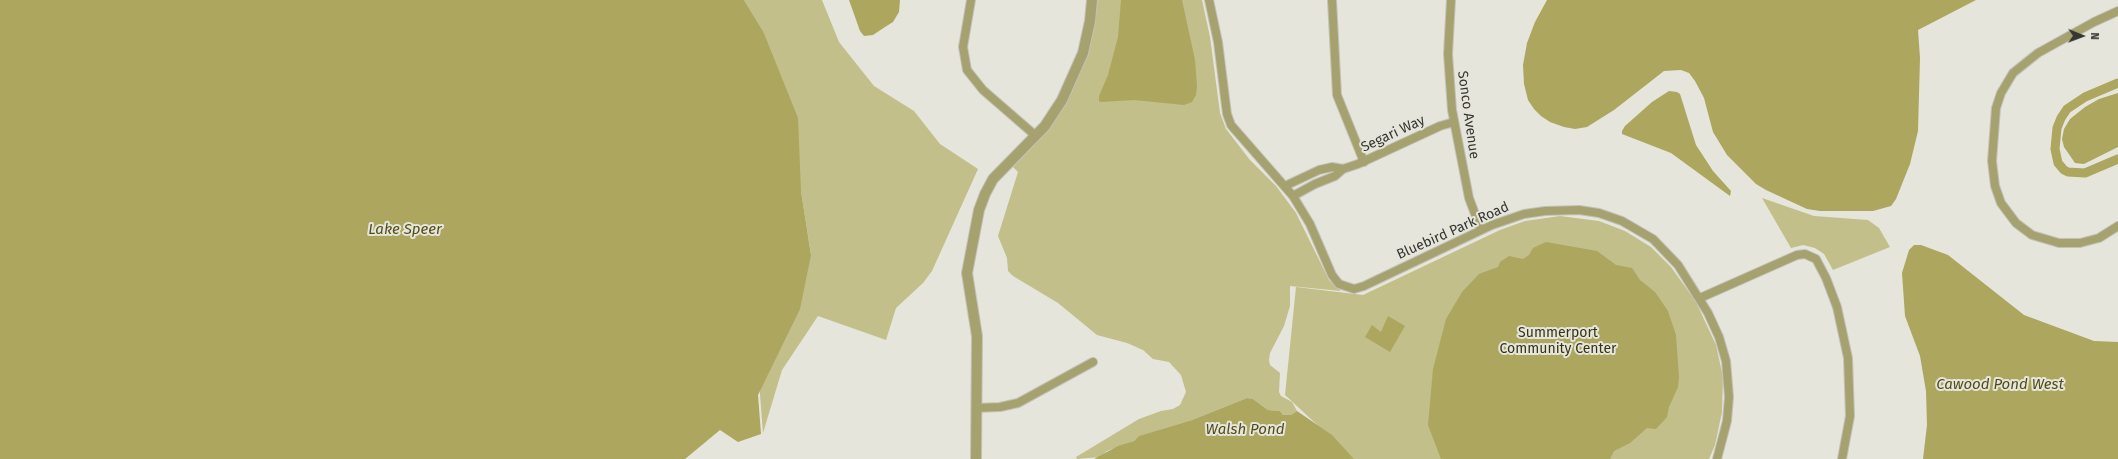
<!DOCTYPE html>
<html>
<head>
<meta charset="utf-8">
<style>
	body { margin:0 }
	#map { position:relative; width:2118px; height:459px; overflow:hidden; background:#e5e5db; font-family:"Fira Sans",sans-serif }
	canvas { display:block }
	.north { position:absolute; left:2062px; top:16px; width:40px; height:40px; -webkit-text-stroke:3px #e5e5db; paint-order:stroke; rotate:91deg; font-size:11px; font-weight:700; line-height:16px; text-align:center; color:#363632 }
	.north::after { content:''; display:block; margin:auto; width:14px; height:18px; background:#363632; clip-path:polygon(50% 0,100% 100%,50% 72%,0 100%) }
</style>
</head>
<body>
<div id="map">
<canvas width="2118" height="459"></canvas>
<div class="north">N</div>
</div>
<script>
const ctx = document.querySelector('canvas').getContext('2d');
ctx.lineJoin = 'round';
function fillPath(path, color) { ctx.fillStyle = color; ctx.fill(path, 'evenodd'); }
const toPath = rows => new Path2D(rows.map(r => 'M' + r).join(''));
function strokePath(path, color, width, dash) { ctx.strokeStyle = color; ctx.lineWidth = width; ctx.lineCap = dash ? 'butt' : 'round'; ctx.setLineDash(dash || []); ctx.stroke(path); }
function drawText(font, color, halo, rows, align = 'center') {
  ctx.font = font + ' "Fira Sans",sans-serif'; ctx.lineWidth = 4; ctx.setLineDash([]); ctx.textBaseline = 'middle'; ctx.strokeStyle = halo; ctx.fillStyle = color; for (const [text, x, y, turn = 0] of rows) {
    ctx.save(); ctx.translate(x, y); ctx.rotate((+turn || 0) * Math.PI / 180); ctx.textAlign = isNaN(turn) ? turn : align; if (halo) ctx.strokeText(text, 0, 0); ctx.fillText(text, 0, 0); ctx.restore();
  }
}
const green = toPath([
	[744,0,822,0,839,42,874,86,914,111,940,144,978,169,932,271,923,283,896,308,886,340,818,316,782,370,763,433,759,382,811,254,801,191,763,31],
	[1096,0,1202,0,1210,37,1220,113,1226,129,1250,160,1276,186,1296,213,1329,280,1341,291,1290,286,1290,306,1284,326,1270,353,1269,360,1270,365,1280,373,1279,392,1281,396,1292,402,1297,411,1291,415,1283,415,1280,411,1268,410,1253,399,1247,398,1192,420,1140,436,1134,441,1107,451,1100,457,1077,459,1076,457,1139,419,1161,411,1173,409,1180,405,1186,392,1181,375,1169,362,1153,359,1143,350,1127,343,1097,335,1058,303,1013,276,1008,271,1007,258,998,236,1018,172,1012,166,1037,142,1051,126,1073,89,1090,43],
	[1762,198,1814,216,1868,220,1879,228,1890,247,1833,270,1824,254,1815,248,1803,245,1791,248],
	[1560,216,1599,221,1625,231,1651,247,1671,267,1696,302,1716,345,1723,377,1722,412,1715,445,1709,459,1354,459,1285,395,1296,287,1363,295,1500,230,1525,221]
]);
const water = toPath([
	[0,0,744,0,763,31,798,118,801,191,811,255,800,309,758,395,761,434,738,442,720,430,685,459,0,459],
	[849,0,900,0,899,12,893,22,885,27,873,35,864,36,860,31],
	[1121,0,1182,0,1195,60,1197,86,1196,95,1192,102,1184,105,1134,100,1101,102,1099,101,1099,96,1108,75,1118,37],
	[1547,0,1976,0,1918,30,1920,58,1918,131,1910,164,1896,199,1891,206,1873,211,1820,211,1807,209,1766,190,1756,184,1727,155,1713,132,1704,98,1695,81,1689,73,1681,70,1664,71,1614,110,1587,127,1575,129,1564,127,1550,122,1541,116,1534,109,1528,100,1524,84,1523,65,1527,43,1535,22],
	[1669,91,1677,92,1680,94,1696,145,1713,171,1731,191,1730,196,1671,153,1622,134,1622,131,1625,126,1652,102],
	[2118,93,2118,147,2084,164,2075,163,2064,147,2062,139,2064,129,2070,119,2085,107,2099,99],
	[1546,242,1597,251,1616,265,1632,268,1640,280,1655,292,1668,311,1676,335,1679,377,1678,387,1669,407,1667,417,1656,429,1647,428,1630,443,1614,451,1610,459,1441,459,1428,425,1433,369,1446,319,1462,292,1479,274,1498,267,1500,262,1509,256,1523,259,1529,255,1533,248],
	[1914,245,1921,245,1948,255,2024,315,2094,341,2118,342,2118,459,1923,459,1927,425,1926,391,1920,356,1905,316,1902,273,1909,250],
	[1388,316,1405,326,1390,352,1365,337,1372,325,1381,332],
	[1247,398,1253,399,1268,410,1280,411,1283,415,1291,415,1297,411,1332,435,1354,459,1094,459,1118,446,1134,441,1139,436,1192,420]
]);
const canal = toPath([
	[2118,83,2085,97,2067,109,2061,118,2057,128,2055,149,2058,163,2064,170,2068,172,2085,173,2118,159]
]);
const minor = toPath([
	[971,0,963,47,967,70,983,90,1036,136],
	[1209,0,1218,42,1227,114,1231,125,1293,196,1310,224,1332,275,1339,284,1354,289,1364,286,1492,225,1524,214,1545,211,1579,210,1599,213,1622,221,1653,239,1678,265,1708,313,1719,337,1726,361,1729,397,1727,421,1717,459],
	[1332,0,1337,95,1364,162],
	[1451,0,1448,54,1452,110,1469,198,1481,230],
	[2118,11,2094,22,2038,53,2013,73,2001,93,1996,108,1992,161,1995,186,2001,203,2016,223,2032,235,2059,243,2080,243,2099,238,2118,226],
	[1285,186,1319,170,1332,167,1343,169,1358,164,1440,126,1454,122],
	[1293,196,1315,184,1335,176,1343,169],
	[1700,298,1797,255,1805,254,1816,259,1826,278,1837,307,1848,358,1850,416,1842,459],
	[976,408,1000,407,1018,403,1093,362]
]);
const tertiary = toPath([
	[976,459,977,336,967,273,979,210,985,194,993,179,1045,126,1062,100,1083,53,1090,21,1092,0]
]);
const streetNames = [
	["Sonco Avenue",1468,115,82],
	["Segari Way",1393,134,-25],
	["Bluebird Park Road",1453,231,-24]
];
const parkNames = [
	["Summerport",1558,333],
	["Community Center",1558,349]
];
const waterNames = [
	["Lake Speer",405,230],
	["Cawood Pond West",2000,385],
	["Walsh Pond",1245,430]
];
fillPath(green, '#c2bf8a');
fillPath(water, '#aca65e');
strokePath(canal, '#aca65e', 9);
strokePath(minor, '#c2c2b9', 10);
strokePath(tertiary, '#c2c2b9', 12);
strokePath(minor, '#a6a26f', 8);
strokePath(tertiary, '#a6a26f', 10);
drawText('14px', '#363632', '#e5e5db', streetNames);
drawText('14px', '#363313', '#e5e5db', parkNames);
drawText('italic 15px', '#524d16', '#e5e5db', waterNames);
</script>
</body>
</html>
